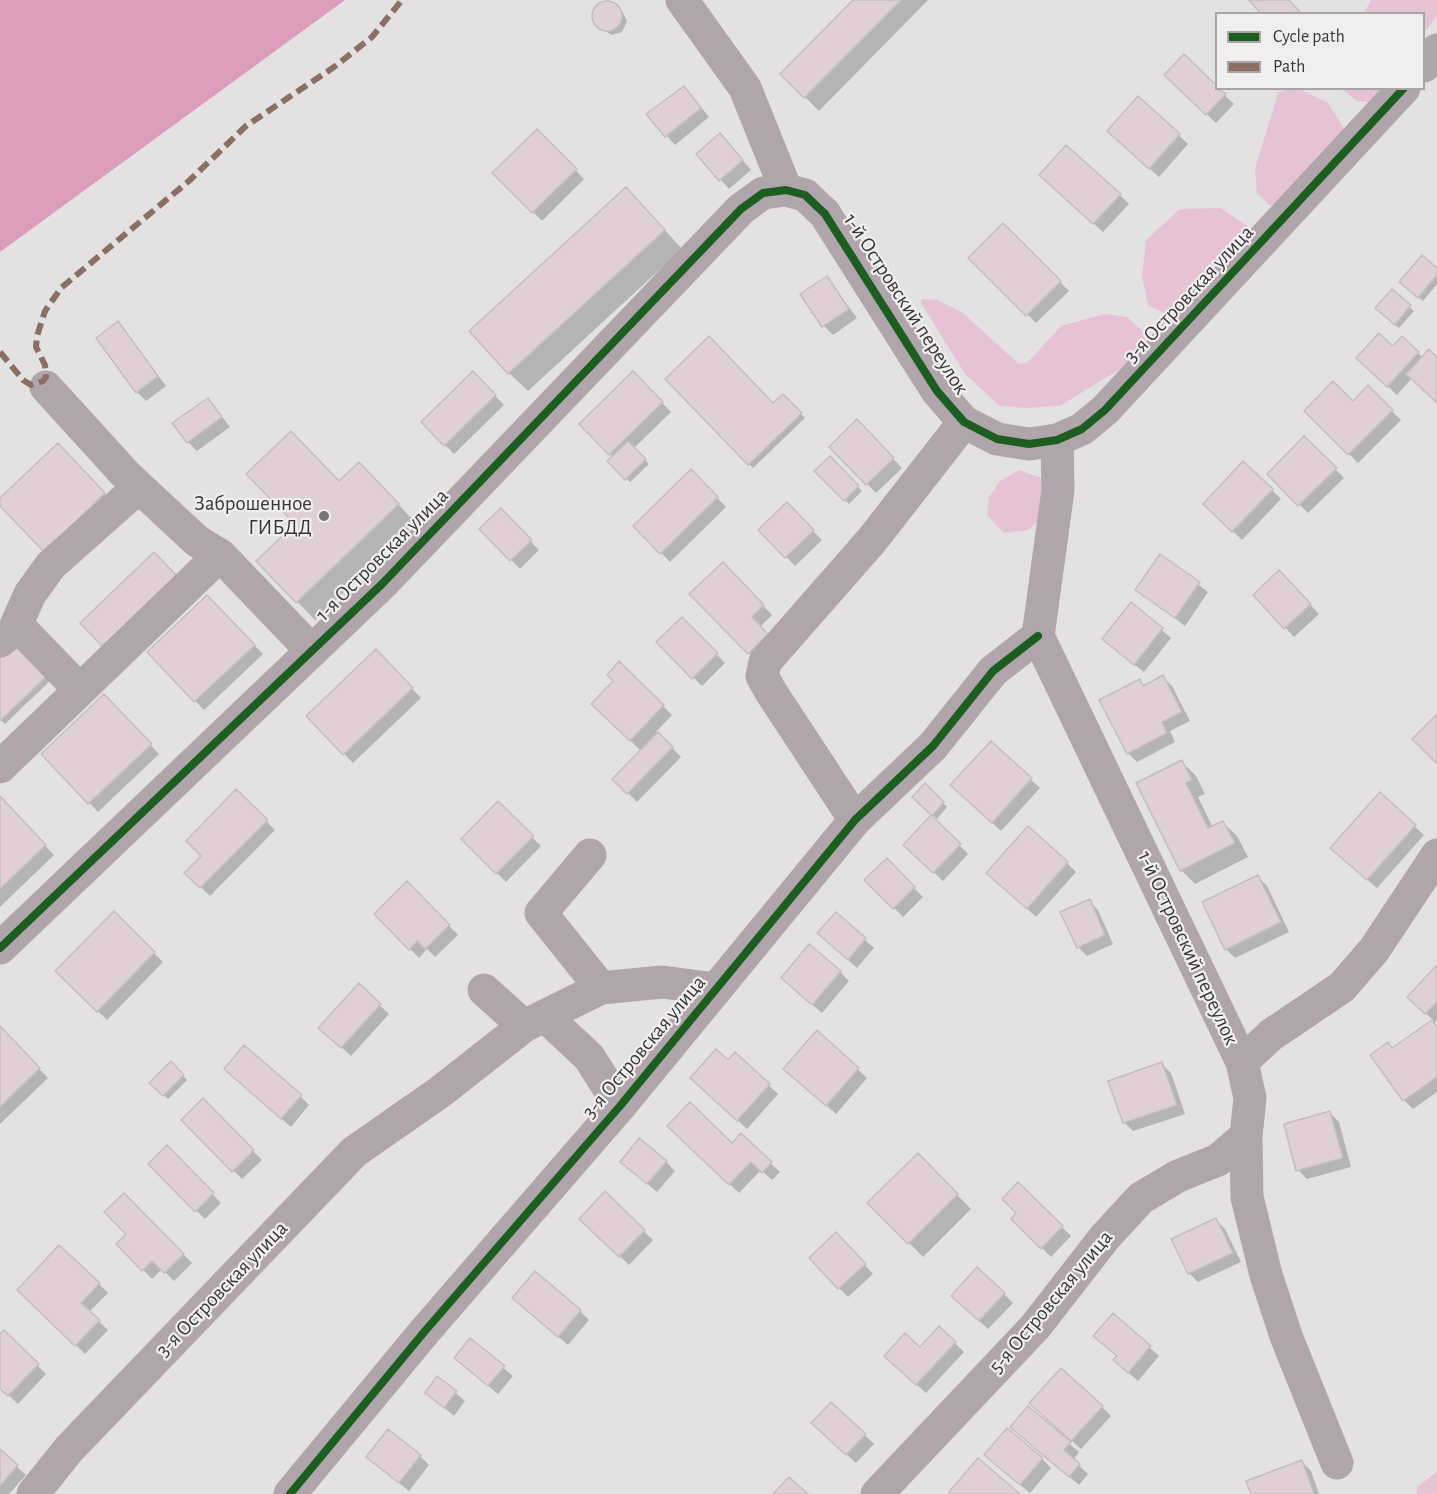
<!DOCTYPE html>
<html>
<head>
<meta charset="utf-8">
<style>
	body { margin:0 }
	#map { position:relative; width:1437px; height:1494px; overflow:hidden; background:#e3e1e2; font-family:"Alegreya Sans",sans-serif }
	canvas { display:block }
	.legend { position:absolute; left:1215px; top:12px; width:210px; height:78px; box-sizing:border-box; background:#f1eeef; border:2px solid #a7a5a5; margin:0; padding:8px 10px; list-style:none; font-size:18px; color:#383737 }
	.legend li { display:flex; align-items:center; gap:12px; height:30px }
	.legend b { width:30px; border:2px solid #a7a5a5 }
</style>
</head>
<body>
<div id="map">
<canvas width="1437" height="1494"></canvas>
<ul class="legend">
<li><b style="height:8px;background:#1b5e20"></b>Cycle path</li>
<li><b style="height:8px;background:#8d6e63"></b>Path</li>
</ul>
</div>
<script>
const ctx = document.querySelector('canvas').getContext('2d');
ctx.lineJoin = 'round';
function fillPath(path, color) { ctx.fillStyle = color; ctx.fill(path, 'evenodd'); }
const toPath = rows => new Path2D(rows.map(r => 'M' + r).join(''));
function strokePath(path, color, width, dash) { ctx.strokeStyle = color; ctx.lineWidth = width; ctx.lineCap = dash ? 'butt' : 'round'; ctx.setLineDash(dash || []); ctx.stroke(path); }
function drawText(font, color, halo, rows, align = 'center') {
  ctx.font = font + ' "Alegreya Sans",sans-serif'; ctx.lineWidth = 4.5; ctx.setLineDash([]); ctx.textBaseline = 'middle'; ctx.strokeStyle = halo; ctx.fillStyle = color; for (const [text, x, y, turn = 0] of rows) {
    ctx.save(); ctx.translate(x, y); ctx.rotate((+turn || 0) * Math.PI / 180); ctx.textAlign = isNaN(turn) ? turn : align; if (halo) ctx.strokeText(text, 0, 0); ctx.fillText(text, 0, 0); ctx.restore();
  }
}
const green = toPath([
	[1371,0,1437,0,1437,15,1424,33,1424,14,1364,13],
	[1287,89,1300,89,1328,103,1345,130,1300,182,1271,206,1257,194,1255,169,1278,93],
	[1342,89,1383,89,1374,103,1357,101],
	[1220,208,1249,227,1170,316,1148,305,1142,276,1146,240,1180,209],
	[922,299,937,300,963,313,1019,364,1027,363,1061,326,1105,314,1127,317,1147,335,1142,348,1128,364,1060,406,1025,408,1000,406,965,374,921,303],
	[1019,470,1041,478,1048,492,1041,519,1028,530,1004,533,987,515,989,497,1000,481],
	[1437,1472,1437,1494,1417,1494,1417,1487]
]);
const water = toPath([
	[0,0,345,0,0,252]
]);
const shadow = toPath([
	[855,0,928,0,819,111,782,74],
	[608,2,622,11,627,21,622,32,612,35,597,26,593,16,598,6],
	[1184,57,1234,104,1216,123,1166,75],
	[693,97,709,117,675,145,648,114],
	[1139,98,1188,144,1159,177,1118,140],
	[537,131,584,179,542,221,494,173],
	[729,144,751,170,729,189,698,154],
	[1050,184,1120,195,1129,204,1103,232],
	[644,207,682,249,528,391,509,373],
	[1003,225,1069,291,1036,323,970,258],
	[1437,270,1437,284,1423,301,1405,286],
	[827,278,857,318,833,335,824,326],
	[1392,291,1414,311,1399,328,1381,312],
	[118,323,166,386,146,401,137,392],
	[1402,338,1423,358,1437,359,1437,401,1412,378,1397,395,1367,367],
	[473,373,504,405,454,454,423,422],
	[633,373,671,412,634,448,649,464,630,482,610,461,613,457,581,424],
	[667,379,773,405,783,396,805,418,753,468],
	[1368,388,1401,420,1358,463,1306,411,1353,403],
	[208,399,230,427,197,451,188,442],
	[857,421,902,468,876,493,831,447],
	[1304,438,1344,478,1308,513,1269,474],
	[58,445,113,503,54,560,0,500],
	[830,458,862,491,849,504,816,471],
	[691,471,726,507,670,562,635,526],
	[377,482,416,523,315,620,258,561,339,483],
	[1272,490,1281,499,1242,540,1205,504],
	[787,504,822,540,795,566,760,530],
	[501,511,539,550,520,569,482,529],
	[1161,556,1208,592,1185,626,1137,590],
	[723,564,772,615,760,627,776,644,758,662,692,594],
	[1288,581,1319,614,1294,637,1255,595],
	[207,597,263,654,204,710,149,653],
	[1131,604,1171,638,1144,672,1113,648],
	[682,619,725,663,702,686,658,642],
	[376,651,421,698,353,763,308,716],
	[0,660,51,680,5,724,0,719],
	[619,663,672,715,656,732,681,757,637,802,614,779,641,751,593,704,615,681],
	[1163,677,1172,686,1190,721,1170,731,1175,742,1137,762,1128,753,1139,681,1145,686],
	[104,696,159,754,98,812,43,754],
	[991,743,1040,788,1001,831,961,794],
	[1182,762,1196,776,1205,794,1198,797,1213,828,1223,823,1237,836,1248,857,1195,884,1181,870],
	[925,785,947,807,937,819,914,797],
	[236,791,275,830,210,896,186,873,203,856],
	[1380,795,1424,835,1377,888,1341,857],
	[0,798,54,855,0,907],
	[498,803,541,846,506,882,463,839],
	[931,817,968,854,943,881,905,845],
	[887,860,923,897,903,917,867,880],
	[1067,863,1076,872,1036,917,997,881],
	[1258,877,1267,886,1289,932,1235,958,1226,949],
	[407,883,458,935,435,957,427,949,419,958,376,914],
	[1089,901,1098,910,1113,944,1087,956,1078,947],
	[114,913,163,962,107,1020,57,971],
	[836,914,874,948,857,968,828,942],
	[1437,968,1437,1020,1434,1024,1437,1027,1437,1092,1413,1109,1404,1100,1393,1050,1433,1020,1409,997],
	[840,972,849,981,822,1013,792,987],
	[359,986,389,1014,351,1056,329,1036],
	[0,1028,48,1078,0,1124],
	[817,1032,867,1078,836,1114,794,1077],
	[735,1054,778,1094,747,1129,701,1087],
	[171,1064,187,1080,168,1099,151,1083],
	[1162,1064,1171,1073,1185,1114,1133,1131,1124,1122],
	[235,1078,300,1096,309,1105,291,1127],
	[203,1100,262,1160,242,1179,183,1120],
	[1330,1113,1339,1122,1351,1167,1307,1179,1298,1170],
	[669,1126,732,1145,741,1136,780,1172,772,1180,761,1170,739,1193],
	[167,1147,221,1203,205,1219,150,1164],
	[918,1155,971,1209,923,1257,870,1203],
	[666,1162,675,1171,657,1192,631,1170],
	[1018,1184,1071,1236,1051,1257,1013,1219,1019,1213],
	[605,1194,653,1240,629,1265,581,1219],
	[124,1195,192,1263,174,1281,162,1269,152,1279,118,1244,128,1234],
	[1216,1220,1225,1229,1241,1262,1198,1282,1189,1273],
	[845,1243,873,1274,848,1297,839,1288],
	[99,1284,108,1293,89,1312,108,1330,85,1354,19,1290],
	[1004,1294,1013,1303,988,1329,962,1305],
	[523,1307,580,1311,589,1320,568,1345],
	[1113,1315,1159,1356,1138,1381,1124,1369,1118,1357],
	[4,1332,46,1374,18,1404,0,1387,0,1336],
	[470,1340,513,1376,498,1394,465,1367],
	[955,1343,964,1352,926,1393,895,1365,920,1349],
	[438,1378,465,1401,454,1416,427,1393],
	[1102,1407,1111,1416,1081,1449,1040,1412],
	[1028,1408,1079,1452,1073,1460,1088,1474,1079,1485,1021,1436],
	[822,1432,865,1435,874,1444,856,1463],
	[0,1451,26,1475,9,1494,0,1494],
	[420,1456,429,1465,409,1491,377,1466],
	[1042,1459,1051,1468,1030,1493,995,1464],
	[1302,1462,1311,1471,1319,1494,1253,1494]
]);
const building = toPath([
	[853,0,901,0,804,98,780,74,853,0],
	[1249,0,1289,0,1302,14,1261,14,1249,0],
	'592 16a15 15 0 1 1 30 0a15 15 0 1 1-30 0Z',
	[1184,54,1216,85,1216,88,1226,94,1206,115,1164,75,1184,54],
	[684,86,701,108,665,137,646,114,684,86],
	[1138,96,1180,134,1149,169,1107,131,1138,96],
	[537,129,577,169,532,213,492,173,537,129],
	[720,133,743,160,719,181,696,154,720,133],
	[1066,145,1121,194,1093,224,1039,175,1066,145],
	[626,187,665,230,508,374,469,331,626,187],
	[1003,223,1061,281,1026,316,968,258,1003,223],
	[1422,255,1437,268,1437,275,1418,298,1399,282,1422,255],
	[827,276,849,309,822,327,800,294,827,276],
	[1392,289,1411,305,1395,325,1375,308,1392,289],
	[118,321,158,376,136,393,96,338,118,321],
	[1379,333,1393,346,1402,336,1419,352,1387,387,1356,358,1379,333],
	[709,336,773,403,783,394,802,413,748,465,665,379,709,336],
	[1429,349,1437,357,1437,403,1406,374,1429,349],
	[473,371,496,395,444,446,421,422,473,371],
	[633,371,663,402,609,455,579,424,633,371],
	[1333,381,1353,401,1368,385,1393,410,1348,455,1304,411,1333,381],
	[208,398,222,417,187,443,172,423,208,398],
	[857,419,894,458,866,485,829,447,857,419],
	[291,431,339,481,359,462,399,504,296,603,256,561,295,524,246,474,291,431],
	[1304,436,1337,468,1298,506,1267,474,1304,436],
	[628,441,646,459,625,480,607,461,628,441],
	[58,443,105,493,44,552,0,506,0,498,58,443],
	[830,456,859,486,844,501,814,471,830,456],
	[1243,461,1273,489,1232,532,1203,504,1243,461],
	[691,469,718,497,660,554,633,526,691,469],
	[787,502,814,530,785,558,758,530,787,502],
	[501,508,532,540,510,561,479,529,501,508],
	[154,552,177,576,103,647,80,623,154,552],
	[1160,554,1200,582,1175,618,1135,590,1160,554],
	[723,562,764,605,752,617,768,634,748,654,689,594,723,562],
	[1279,570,1311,604,1284,629,1253,595,1279,570],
	[207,595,255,645,194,702,147,652,207,595],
	[1131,602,1163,628,1134,665,1102,639,1131,602],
	[682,617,718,653,692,679,656,642,682,617],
	[17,642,48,675,0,721,0,658,17,642],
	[376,649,413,688,343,755,306,716,376,649],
	[619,661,664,705,630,741,591,704,613,681,607,675,619,661],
	[1163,675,1182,712,1162,722,1167,733,1127,754,1099,700,1140,679,1143,686,1163,675],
	[104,694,152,744,88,804,41,754,104,694],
	[1437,714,1437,764,1412,739,1437,714],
	[658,732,673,747,627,794,612,779,658,732],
	[991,741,1032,778,992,823,950,785,991,741],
	[1182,760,1192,780,1186,783,1208,828,1223,821,1235,843,1180,871,1136,783,1182,760],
	[925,783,944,802,932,816,912,797,925,783],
	[236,789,268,820,200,888,184,873,201,856,186,841,236,789],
	[1380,792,1416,825,1367,880,1330,848,1380,792],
	[0,796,46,845,0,889,0,796],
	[498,801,534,836,496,874,461,839,498,801],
	[931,815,961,844,933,873,903,845,931,815],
	[1028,826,1068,862,1027,909,986,873,1028,826],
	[887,858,915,887,893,909,864,880,887,858],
	[1258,875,1281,922,1225,950,1202,902,1258,875],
	[407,881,450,925,425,949,417,941,409,950,374,914,407,881],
	[1090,899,1105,935,1077,948,1060,912,1090,899],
	[114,911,155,952,97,1012,55,971,114,911],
	[836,912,866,938,848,960,817,933,836,912],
	[809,944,841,971,812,1005,781,978,809,944],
	[1437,965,1437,1002,1425,1014,1407,997,1437,965],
	[359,983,381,1004,341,1048,318,1028,359,983],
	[1432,1020,1437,1027,1437,1077,1403,1101,1370,1055,1388,1042,1392,1048,1432,1020],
	[0,1026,40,1068,0,1107,0,1026],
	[817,1030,859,1068,826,1106,783,1069,817,1030],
	[244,1045,302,1095,281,1119,224,1069,244,1045],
	[716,1049,728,1060,735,1052,770,1084,737,1121,690,1078,716,1049],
	[171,1061,184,1075,163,1096,149,1083,171,1061],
	[1162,1062,1177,1105,1123,1123,1108,1081,1162,1062],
	[203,1098,254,1150,232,1172,181,1120,203,1098],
	[690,1102,732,1143,741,1133,772,1162,762,1173,751,1162,729,1185,667,1126,690,1102],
	[1330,1111,1343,1158,1296,1171,1284,1124,1330,1111],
	[639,1138,667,1161,647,1184,620,1162,639,1138],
	[167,1145,214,1193,195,1212,148,1164,167,1145],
	[918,1153,958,1194,908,1244,867,1203,918,1153],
	[1018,1182,1063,1226,1041,1249,1011,1219,1016,1213,1002,1199,1018,1182],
	[605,1191,645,1230,619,1257,579,1219,605,1191],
	[124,1193,184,1254,164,1273,152,1261,142,1271,116,1244,126,1234,104,1212,124,1193],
	[1216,1218,1233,1253,1188,1274,1171,1239,1216,1218],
	[836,1232,866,1264,838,1289,809,1258,836,1232],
	[59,1245,100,1283,81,1303,100,1320,75,1346,17,1290,59,1245],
	[977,1267,1005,1293,979,1321,951,1296,977,1267],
	[535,1271,581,1310,558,1337,512,1298,535,1271],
	[1113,1313,1151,1346,1128,1373,1113,1360,1117,1356,1093,1336,1113,1313],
	[939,1326,956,1342,916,1385,884,1356,905,1333,920,1347,939,1326],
	[4,1330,39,1364,8,1396,0,1389,0,1334,4,1330],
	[470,1338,505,1366,488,1386,454,1358,470,1338],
	[1061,1368,1103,1406,1071,1441,1029,1403,1061,1368],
	[437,1376,457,1391,444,1408,425,1393,437,1376],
	[831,1402,866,1434,846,1455,811,1423,831,1402],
	[1028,1406,1071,1442,1064,1450,1080,1464,1069,1477,1010,1427,1028,1406],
	[1007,1428,1043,1458,1020,1485,984,1455,1007,1428],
	[388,1429,421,1455,399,1483,366,1457,388,1429],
	[0,1449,18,1465,0,1486,0,1449],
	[978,1458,1020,1494,950,1494,949,1492,978,1458],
	[1302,1460,1314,1494,1251,1494,1246,1481,1302,1460],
	[789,1477,808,1494,773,1494,789,1477]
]);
const minor = toPath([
	[682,0,745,88,786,190],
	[1424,66,1437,50],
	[46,387,127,476,197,541,220,555],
	[1057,440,1058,490,1038,636,1242,1062,1250,1098,1246,1136,1247,1197,1266,1275,1286,1336,1337,1463],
	[17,625,80,690],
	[0,641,14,630,30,594,51,565,139,487],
	[0,767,220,555,312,651],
	[855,820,771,692,762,676,765,662,872,540,964,422],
	[590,855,541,913,601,988],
	[0,948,382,584,741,209,763,193,786,190,805,195,825,214,937,391,964,422,997,439,1029,444,1057,440,1082,429,1105,410,1404,88],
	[484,990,524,1026],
	[545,1016,589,1057,620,1106],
	[1242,1062,1271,1035,1342,987,1374,950,1437,855],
	[33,1494,69,1449,354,1152,440,1092,524,1026,601,988,662,982,716,989],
	[290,1494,425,1331,620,1106,855,820,933,746,993,671,1038,636],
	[877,1494,1035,1327,1105,1237,1141,1198,1178,1176,1218,1160,1246,1136]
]);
const quiet = toPath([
	[0,352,23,380,31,385,43,381,46,377,45,365,36,347,37,336,45,311,61,288,190,180,246,126,334,67,372,37,402,0]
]);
const cycleway = toPath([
	[0,948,382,584,741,209,763,193,786,190,805,195,825,214,937,391,964,422,997,439,1029,444,1057,440,1082,429,1105,410,1404,88],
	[290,1494,425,1331,620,1106,855,820,933,746,993,671,1038,636]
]);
const markers = [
	[324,516,6,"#747273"]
];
const streetNames = [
	["3-я Островская улица",1189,294,-47],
	["1-й Островский переулок",906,304,57],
	["1-я Островская улица",382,555,-45],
	["1-й Островский переулок",1188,948,65],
	["3-я Островская улица",644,1047,-50],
	["3-я Островская улица",222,1289,-46],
	["5-я Островская улица",1051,1302,-50]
];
const poiNames = [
	["Заброшенное",312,504],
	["ГИБДД",312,528]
];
fillPath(green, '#e6c3d4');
fillPath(water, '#dc9dbd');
fillPath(shadow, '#0003');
fillPath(building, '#e1cfd8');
strokePath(building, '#c1bfc0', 1.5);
strokePath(minor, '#afa5aa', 33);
strokePath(quiet, '#8d6e63', 6, [12, 6]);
strokePath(cycleway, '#1b5e20', 8);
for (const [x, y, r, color] of markers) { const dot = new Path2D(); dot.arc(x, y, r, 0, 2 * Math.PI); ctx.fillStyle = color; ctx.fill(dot); strokePath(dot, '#f1eeef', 2); }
drawText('21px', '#383737', '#f1eeef', streetNames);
drawText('21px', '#383737', '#f1eeef', poiNames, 'right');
</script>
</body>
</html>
